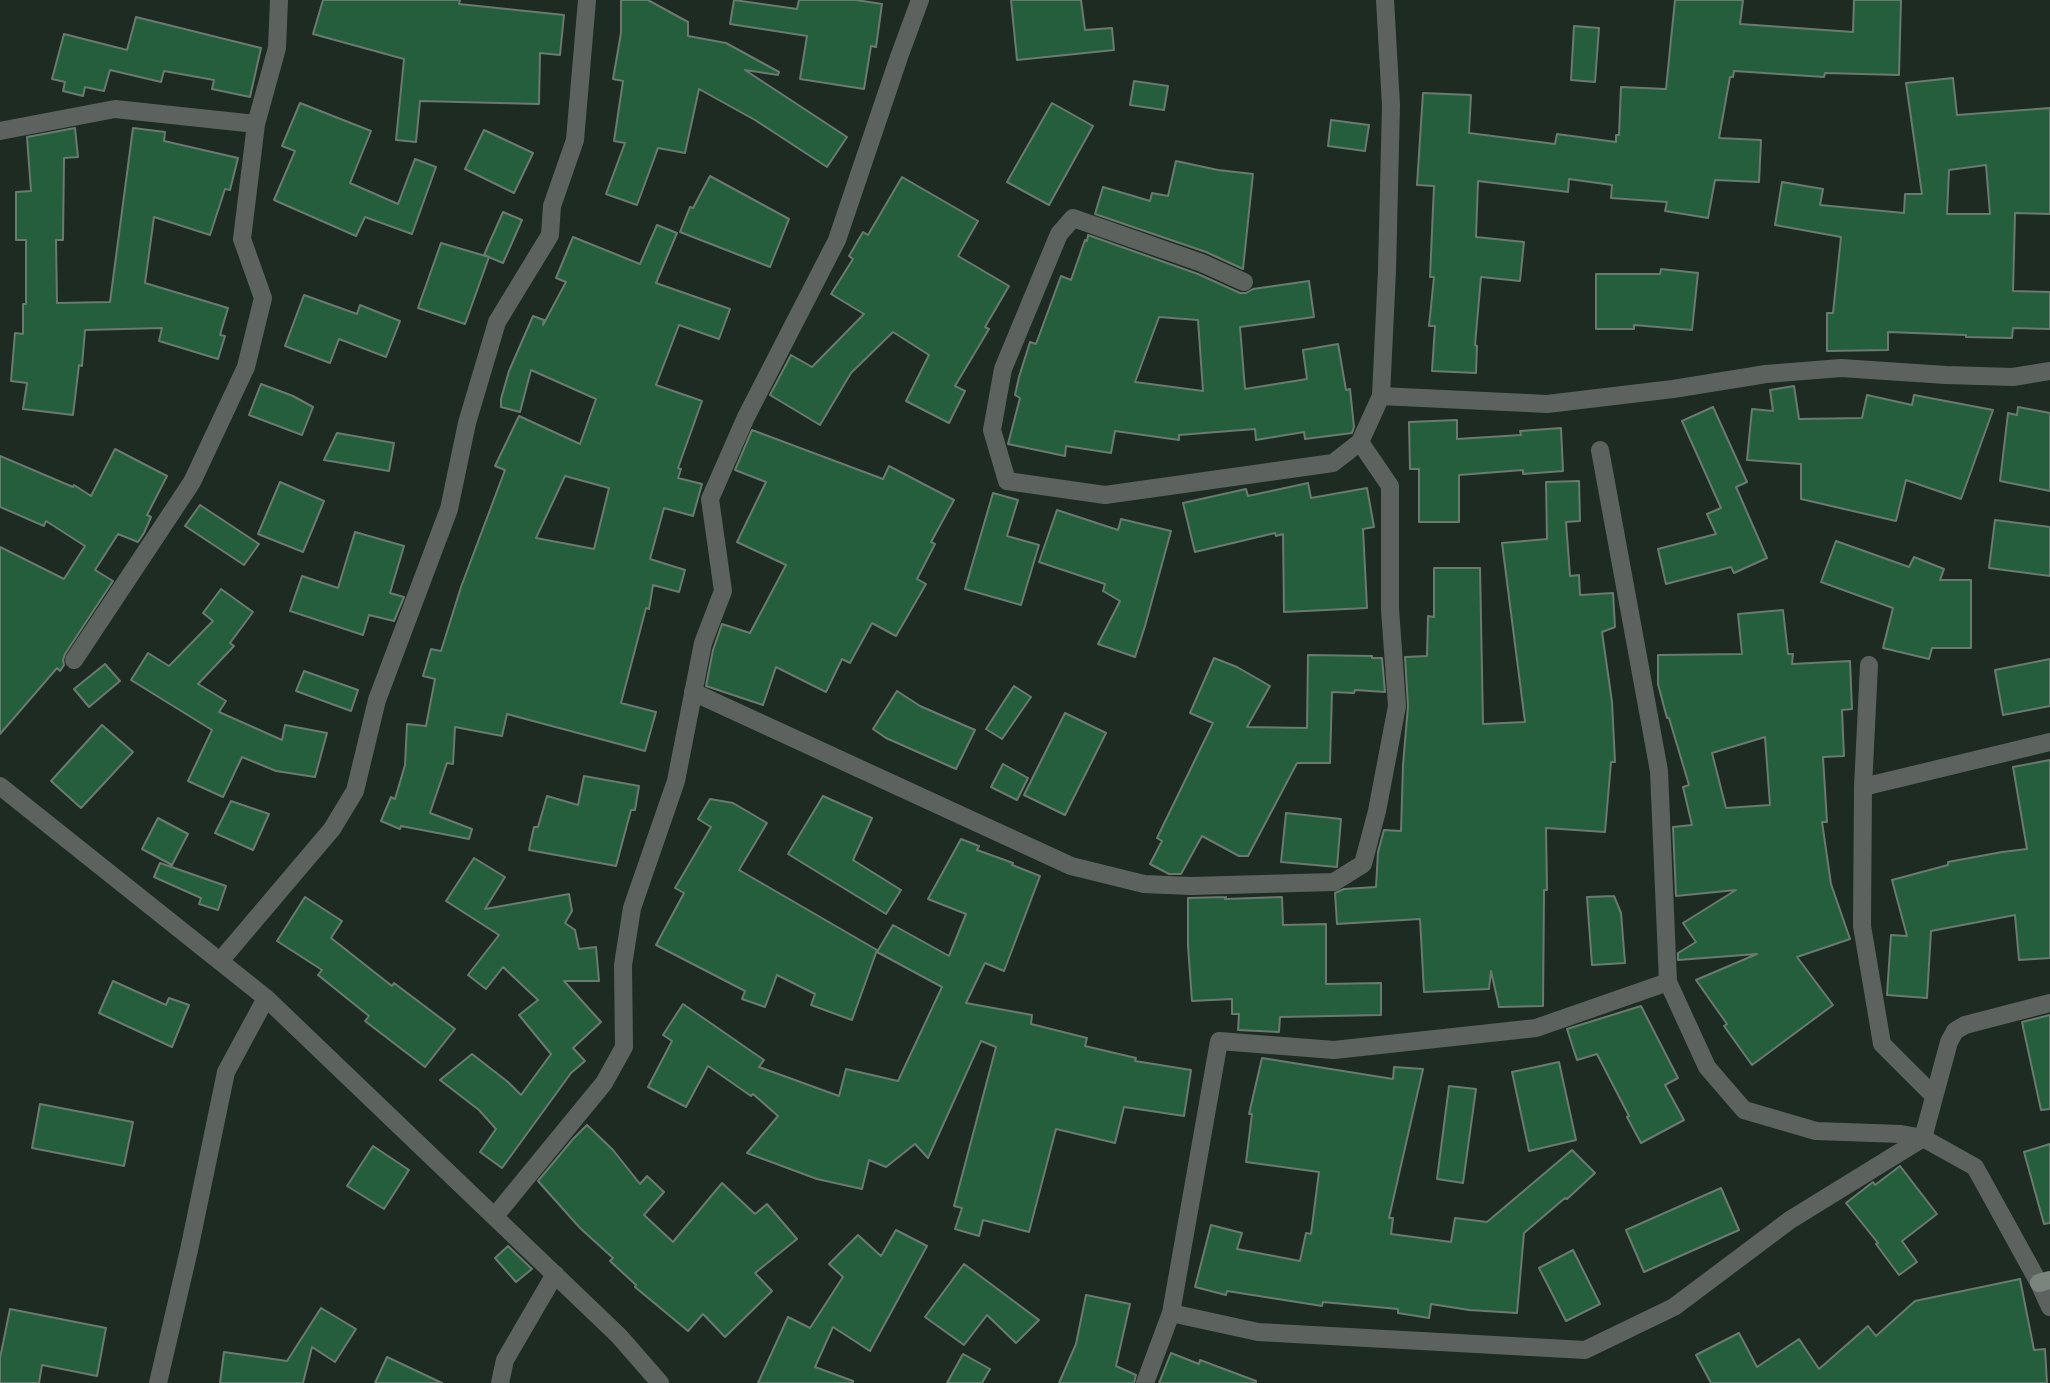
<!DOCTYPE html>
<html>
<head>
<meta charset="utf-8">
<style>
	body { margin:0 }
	canvas { display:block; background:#1d2b22 }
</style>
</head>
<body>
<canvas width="2050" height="1383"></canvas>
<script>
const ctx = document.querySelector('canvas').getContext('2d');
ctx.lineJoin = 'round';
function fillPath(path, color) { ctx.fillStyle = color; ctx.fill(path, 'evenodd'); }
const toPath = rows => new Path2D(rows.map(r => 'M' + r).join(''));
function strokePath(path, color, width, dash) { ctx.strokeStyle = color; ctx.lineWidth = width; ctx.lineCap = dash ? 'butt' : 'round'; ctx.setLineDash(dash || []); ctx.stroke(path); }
const building = toPath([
	[323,0,460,0,459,4,564,15,560,55,540,53,539,104,420,101,416,142,396,140,404,59,313,34,323,0],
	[621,0,648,0,688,22,688,36,726,43,779,72,778,75,745,70,847,137,827,167,755,120,699,89,685,153,658,148,637,205,606,194,625,143,614,141,623,81,613,79,621,33,621,0],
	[734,0,797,9,799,0,856,0,882,4,876,47,871,46,864,89,800,79,807,36,730,24,734,0],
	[1011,0,1081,0,1085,30,1112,28,1114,50,1017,60,1011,0],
	[1675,0,1743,0,1740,24,1853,32,1854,0,1901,0,1899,75,1825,73,1824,77,1734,71,1733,77,1730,77,1719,138,1761,140,1759,182,1715,180,1708,218,1665,211,1667,202,1611,198,1612,185,1569,179,1568,192,1478,181,1476,237,1524,242,1520,281,1481,277,1475,345,1477,346,1476,373,1432,371,1435,326,1429,326,1434,277,1430,277,1434,186,1417,185,1423,93,1471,95,1469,133,1555,144,1557,134,1616,142,1616,135,1619,135,1621,87,1666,89,1675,0],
	[136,17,261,48,250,97,212,89,214,80,164,71,161,82,110,70,104,91,85,87,83,96,63,91,65,82,52,79,64,34,127,50,136,17],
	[1574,26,1599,28,1595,82,1571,80,1574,26],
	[1953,78,1957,115,2050,108,2050,214,2015,213,2013,291,2050,292,2050,329,2013,328,2012,338,1966,337,1966,335,1888,332,1888,350,1827,351,1827,313,1833,313,1841,237,1775,225,1782,182,1823,189,1820,205,1904,213,1905,194,1922,194,1906,83,1953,78],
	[1986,165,1990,214,1947,214,1949,170,1986,165],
	[1134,81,1168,86,1164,110,1130,105,1134,81],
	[300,103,371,131,350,183,398,204,415,159,436,167,412,234,365,217,356,236,274,200,295,151,282,146,300,103],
	[1052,103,1093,126,1049,205,1007,182,1052,103],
	[1331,120,1369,125,1365,151,1328,146,1331,120],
	[75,128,78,157,64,158,63,240,56,240,57,303,110,302,133,128,165,132,164,141,238,158,230,190,225,189,210,235,154,217,145,283,228,308,220,335,225,336,218,359,159,341,162,328,85,330,82,366,79,365,73,415,23,409,27,383,11,381,15,333,23,334,23,304,26,304,26,240,16,240,16,192,31,191,27,137,75,128],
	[484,130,533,153,514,193,465,169,484,130],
	[1176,161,1218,170,1253,174,1243,269,1206,252,1095,214,1103,187,1150,201,1152,193,1168,196,1176,161],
	[710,176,789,219,770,267,680,232,690,207,693,208,710,176],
	[902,177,978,221,958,256,1009,286,985,327,989,329,955,386,965,391,949,423,906,401,929,355,893,332,851,373,820,425,770,395,791,355,812,367,864,314,831,294,853,259,849,256,863,232,868,235,902,177],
	[503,212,522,220,503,263,484,255,503,212],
	[657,225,677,233,656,283,730,309,719,339,679,325,656,385,702,401,678,468,681,469,678,478,702,484,693,516,664,508,650,559,685,570,679,592,653,585,649,609,646,608,621,703,656,712,645,751,507,714,502,736,455,727,453,764,447,763,430,813,472,829,469,839,401,826,400,829,381,821,391,797,395,799,405,765,407,724,426,726,435,679,423,676,431,649,441,651,461,587,505,470,495,466,519,416,580,444,596,399,531,370,520,412,501,407,501,399,509,371,533,316,544,320,543,325,566,282,556,278,573,237,640,264,657,225],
	[565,476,609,488,594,549,536,538,565,476],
	[1088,235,1198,274,1240,293,1246,293,1253,289,1309,281,1314,317,1240,327,1245,389,1307,379,1303,350,1338,344,1346,390,1350,389,1354,427,1352,433,1305,439,1304,432,1256,440,1255,429,1179,435,1179,440,1115,431,1111,453,1066,446,1065,456,1008,444,1020,398,1015,395,1019,377,1030,342,1036,344,1061,276,1071,280,1085,240,1087,241,1088,235],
	[1159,317,1198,320,1203,391,1135,382,1159,317],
	[441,243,489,257,465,324,418,308,441,243],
	[1661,269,1698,273,1692,330,1634,325,1634,329,1596,329,1596,274,1660,274,1661,269],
	[304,295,357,314,360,305,400,321,386,357,339,339,330,363,285,346,304,295],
	[261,384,293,396,313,407,302,435,249,415,261,384],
	[1794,386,1799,419,1862,418,1867,395,1912,405,1914,395,1993,410,1961,499,1906,480,1896,521,1801,499,1801,464,1747,460,1752,409,1773,411,1770,390,1794,386],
	[1713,407,1747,482,1736,487,1767,558,1734,573,1731,567,1666,584,1658,549,1716,534,1707,514,1721,508,1682,421,1713,407],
	[2018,407,2050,413,2050,491,2000,481,2008,413,2017,415,2018,407],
	[1457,420,1457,439,1521,435,1520,431,1561,428,1563,471,1523,474,1523,470,1459,475,1459,522,1419,522,1419,469,1410,469,1409,422,1457,420],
	[752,430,883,479,889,466,954,500,931,542,935,544,917,579,926,584,896,636,872,623,850,663,842,659,826,692,776,667,763,705,706,686,713,650,722,624,750,633,786,565,737,542,766,482,735,470,752,430],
	[337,433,394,443,389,471,324,460,337,433],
	[115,449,167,476,147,515,151,517,144,533,138,542,118,534,95,570,113,581,65,654,63,660,64,665,60,671,57,668,0,734,0,547,64,579,85,546,46,521,44,526,0,507,0,456,73,487,74,485,91,496,115,449],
	[1579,481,1580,521,1566,522,1570,576,1579,575,1580,595,1613,593,1615,627,1602,632,1612,702,1615,762,1611,762,1605,832,1546,828,1547,890,1544,890,1543,1006,1499,1007,1491,971,1489,989,1424,992,1420,919,1337,924,1335,893,1344,889,1376,887,1378,852,1384,830,1401,831,1403,765,1408,706,1405,657,1427,656,1428,616,1434,617,1434,568,1480,568,1483,724,1525,722,1502,543,1547,539,1546,482,1579,481],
	[280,482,324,501,303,552,258,534,280,482],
	[1308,483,1311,498,1367,488,1374,527,1363,529,1367,608,1284,612,1283,534,1276,536,1275,533,1195,552,1183,503,1246,489,1248,496,1308,483],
	[993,493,1018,500,1007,536,1039,545,1021,605,965,589,993,493],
	[200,505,259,544,244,565,185,526,200,505],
	[1057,510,1118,530,1121,519,1171,531,1145,626,1135,657,1098,644,1120,601,1103,591,1105,584,1039,562,1057,510],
	[1995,520,2050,527,2050,576,1989,568,1995,520],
	[355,532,404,546,390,593,404,597,394,621,369,615,363,635,290,611,302,576,338,588,355,532],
	[1836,541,1909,567,1914,557,1944,569,1940,580,1971,580,1971,648,1932,648,1929,659,1883,648,1893,608,1821,582,1836,541],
	[221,589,253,612,230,643,234,646,198,684,226,701,219,712,282,740,285,725,327,733,315,777,276,771,242,757,223,797,188,781,212,730,131,680,148,653,169,666,213,621,203,613,221,589],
	[1783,610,1788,654,1793,654,1792,664,1850,661,1852,709,1842,710,1844,756,1823,757,1827,822,1822,822,1831,884,1850,939,1797,957,1833,1005,1752,1065,1724,1026,1727,1024,1696,980,1757,954,1678,960,1678,953,1696,942,1683,923,1736,890,1676,896,1673,827,1692,825,1683,787,1689,785,1669,718,1667,718,1658,684,1658,655,1742,654,1738,614,1783,610],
	[1765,737,1770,805,1726,808,1712,753,1765,737],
	[1308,655,1372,656,1372,658,1382,658,1385,692,1355,690,1354,693,1332,692,1330,763,1297,763,1248,856,1239,856,1202,836,1181,874,1169,874,1150,864,1162,841,1157,838,1213,723,1190,713,1214,658,1237,667,1270,686,1247,727,1307,728,1308,655],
	[2050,659,2050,706,2003,715,1995,670,2050,659],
	[105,664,120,681,89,707,74,689,105,664],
	[304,671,358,690,351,711,296,691,304,671],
	[1014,686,1031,697,1002,739,986,729,1014,686],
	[897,691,920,706,975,730,956,769,886,738,873,729,897,691],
	[1065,713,1106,733,1065,815,1024,795,1065,713],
	[102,725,133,752,81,808,51,781,102,725],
	[2050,760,2050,958,2019,960,2015,915,1931,931,1927,998,1887,995,1891,935,1907,936,1892,880,1948,865,1948,862,2002,852,2027,849,2013,767,2050,760],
	[1003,764,1028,778,1017,800,991,787,1003,764],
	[584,776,639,786,635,810,631,810,616,866,529,850,534,827,538,827,547,796,578,805,584,776],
	[823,796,872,818,853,860,901,890,886,914,788,854,823,796],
	[710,799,733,803,767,823,739,870,877,950,852,1020,811,1005,815,994,777,975,765,1007,742,999,745,991,656,945,684,893,675,888,711,827,698,819,710,799],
	[231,801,269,814,253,850,215,833,231,801],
	[1286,813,1341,819,1337,867,1281,862,1286,813],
	[158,818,188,834,172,865,142,849,158,818],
	[961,839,979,846,977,850,1013,863,1012,865,1040,876,1004,971,985,963,966,1003,1032,1015,1031,1024,1087,1038,1085,1046,1136,1058,1135,1061,1191,1070,1184,1116,1124,1107,1115,1143,1056,1129,1029,1232,983,1220,979,1236,955,1229,962,1208,954,1206,996,1047,981,1041,928,1158,915,1144,886,1167,869,1160,862,1189,817,1179,747,1153,778,1116,753,1094,751,1096,708,1066,686,1107,648,1087,672,1041,663,1035,683,1004,764,1060,759,1067,839,1096,846,1069,898,1081,942,987,877,952,893,925,949,956,966,914,928,899,961,839],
	[474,858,505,877,485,909,569,894,572,911,565,923,575,930,579,949,596,947,599,981,564,981,601,1022,573,1048,585,1061,571,1073,502,1168,480,1152,496,1129,479,1110,440,1080,472,1054,508,1082,521,1095,551,1054,519,1015,538,1000,503,967,486,989,468,975,499,935,446,901,474,858],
	[160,863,226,886,218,910,199,904,201,898,154,877,160,863],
	[1614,896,1621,913,1625,963,1592,965,1587,897,1614,896],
	[305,897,342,921,331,938,392,986,394,983,455,1029,425,1067,365,1021,369,1016,318,975,322,970,277,941,305,897],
	[1226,897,1225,899,1282,897,1283,925,1326,924,1326,984,1381,983,1381,1015,1280,1017,1279,1032,1238,1030,1239,1014,1232,1014,1232,999,1192,1001,1188,946,1188,898,1226,897],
	[113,981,166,1005,169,998,189,1005,172,1047,99,1013,113,981],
	[1641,1006,1678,1078,1665,1085,1684,1120,1641,1143,1627,1117,1629,1116,1597,1054,1577,1060,1567,1029,1641,1006],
	[2050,1015,2050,1109,2041,1110,2022,1022,2050,1015],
	[1262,1058,1393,1079,1394,1067,1423,1069,1389,1218,1393,1218,1391,1234,1451,1242,1455,1218,1487,1222,1572,1150,1595,1173,1567,1199,1565,1198,1524,1233,1517,1313,1469,1310,1431,1304,1429,1318,1398,1313,1398,1309,1323,1302,1322,1306,1227,1291,1226,1295,1195,1287,1211,1225,1242,1233,1237,1249,1300,1261,1306,1233,1311,1234,1319,1172,1246,1162,1252,1114,1249,1114,1262,1058],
	[1559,1062,1576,1140,1529,1151,1512,1072,1559,1062],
	[1449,1086,1476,1089,1463,1183,1437,1179,1449,1086],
	[40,1104,133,1122,124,1166,32,1148,40,1104],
	[587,1125,613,1150,640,1184,647,1176,664,1192,644,1215,673,1242,722,1183,755,1214,767,1204,797,1239,755,1273,772,1291,725,1337,703,1314,688,1331,635,1287,636,1285,610,1261,613,1258,580,1228,538,1181,573,1139,587,1125],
	[2050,1144,2050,1223,2044,1224,2024,1152,2050,1144],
	[373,1146,409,1170,384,1209,347,1186,373,1146],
	[1900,1166,1937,1214,1902,1241,1917,1262,1899,1275,1876,1244,1878,1243,1846,1203,1873,1182,1875,1185,1900,1166],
	[1721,1188,1739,1230,1644,1272,1626,1230,1721,1188],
	[896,1230,927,1246,870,1351,833,1327,815,1367,853,1381,853,1383,758,1383,788,1317,810,1328,843,1277,829,1264,858,1235,881,1256,896,1230],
	[508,1246,532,1269,516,1282,495,1258,508,1246],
	[1573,1250,1600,1304,1566,1321,1539,1268,1573,1250],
	[964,1264,1039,1320,1016,1343,987,1315,964,1345,925,1317,964,1264],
	[2020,1279,2034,1350,2045,1349,2047,1383,1711,1383,1696,1355,1739,1333,1757,1367,1799,1339,1819,1369,1868,1326,1876,1336,1915,1301,2020,1279],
	[1086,1295,1130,1304,1116,1366,1136,1375,1134,1383,1059,1383,1076,1344,1086,1295],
	[321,1308,356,1329,335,1362,312,1347,303,1383,220,1383,224,1352,287,1361,321,1308],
	[10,1309,106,1328,97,1376,42,1365,39,1383,0,1383,0,1358,10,1309],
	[1171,1353,1199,1364,1200,1360,1256,1381,1256,1383,1159,1383,1171,1353],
	[963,1354,990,1369,982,1383,947,1383,963,1354],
	[387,1357,442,1383,375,1383,387,1357]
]);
const street = toPath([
	[0,131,115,109,256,124],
	[1244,282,1202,263,1073,218,1059,234,1003,369,992,430,1007,481,1105,495,1333,463,1360,442,1381,396,1387,270,1391,105,1385,0],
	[1381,396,1547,404,1673,389,1766,374,1841,368,1946,375,2013,377,2050,371],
	[74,660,192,482,246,367,263,298,242,239,256,124,277,48,279,0],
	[1869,665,1863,787,1862,926,1882,1044,1934,1096],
	[693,692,1071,866,1144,884,1191,886,1334,882,1363,864,1377,811,1397,706,1390,609,1390,486,1360,442],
	[0,786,266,998,619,1336,660,1383],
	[1863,787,2050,742],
	[221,960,332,829,355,791,377,700,449,509,467,423,497,322,550,235,552,206,575,140,587,0],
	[2050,1003,1965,1025,1955,1031,1949,1042,1923,1138,1975,1167,2039,1283,2050,1307],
	[495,1216,604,1083,624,1047,623,965,632,908,676,781,703,643,723,591,710,499,746,417,837,240,899,57,920,0],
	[1171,1313,1258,1332,1585,1350,1674,1307,1790,1220,1923,1138,1901,1134,1816,1131,1744,1110,1707,1067,1668,982,1659,771,1600,450],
	[158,1383,189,1250,226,1072,266,998],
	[500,1383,505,1360,555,1274],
	[1145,1383,1171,1313,1219,1041,1334,1050,1536,1028,1668,982]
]);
const secondary = toPath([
	[2039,1283,2050,1280]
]);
fillPath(building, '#255e3d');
strokePath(building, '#6a7a6f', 2);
strokePath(street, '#5c635e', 18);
strokePath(secondary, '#7a857d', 18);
</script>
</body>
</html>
